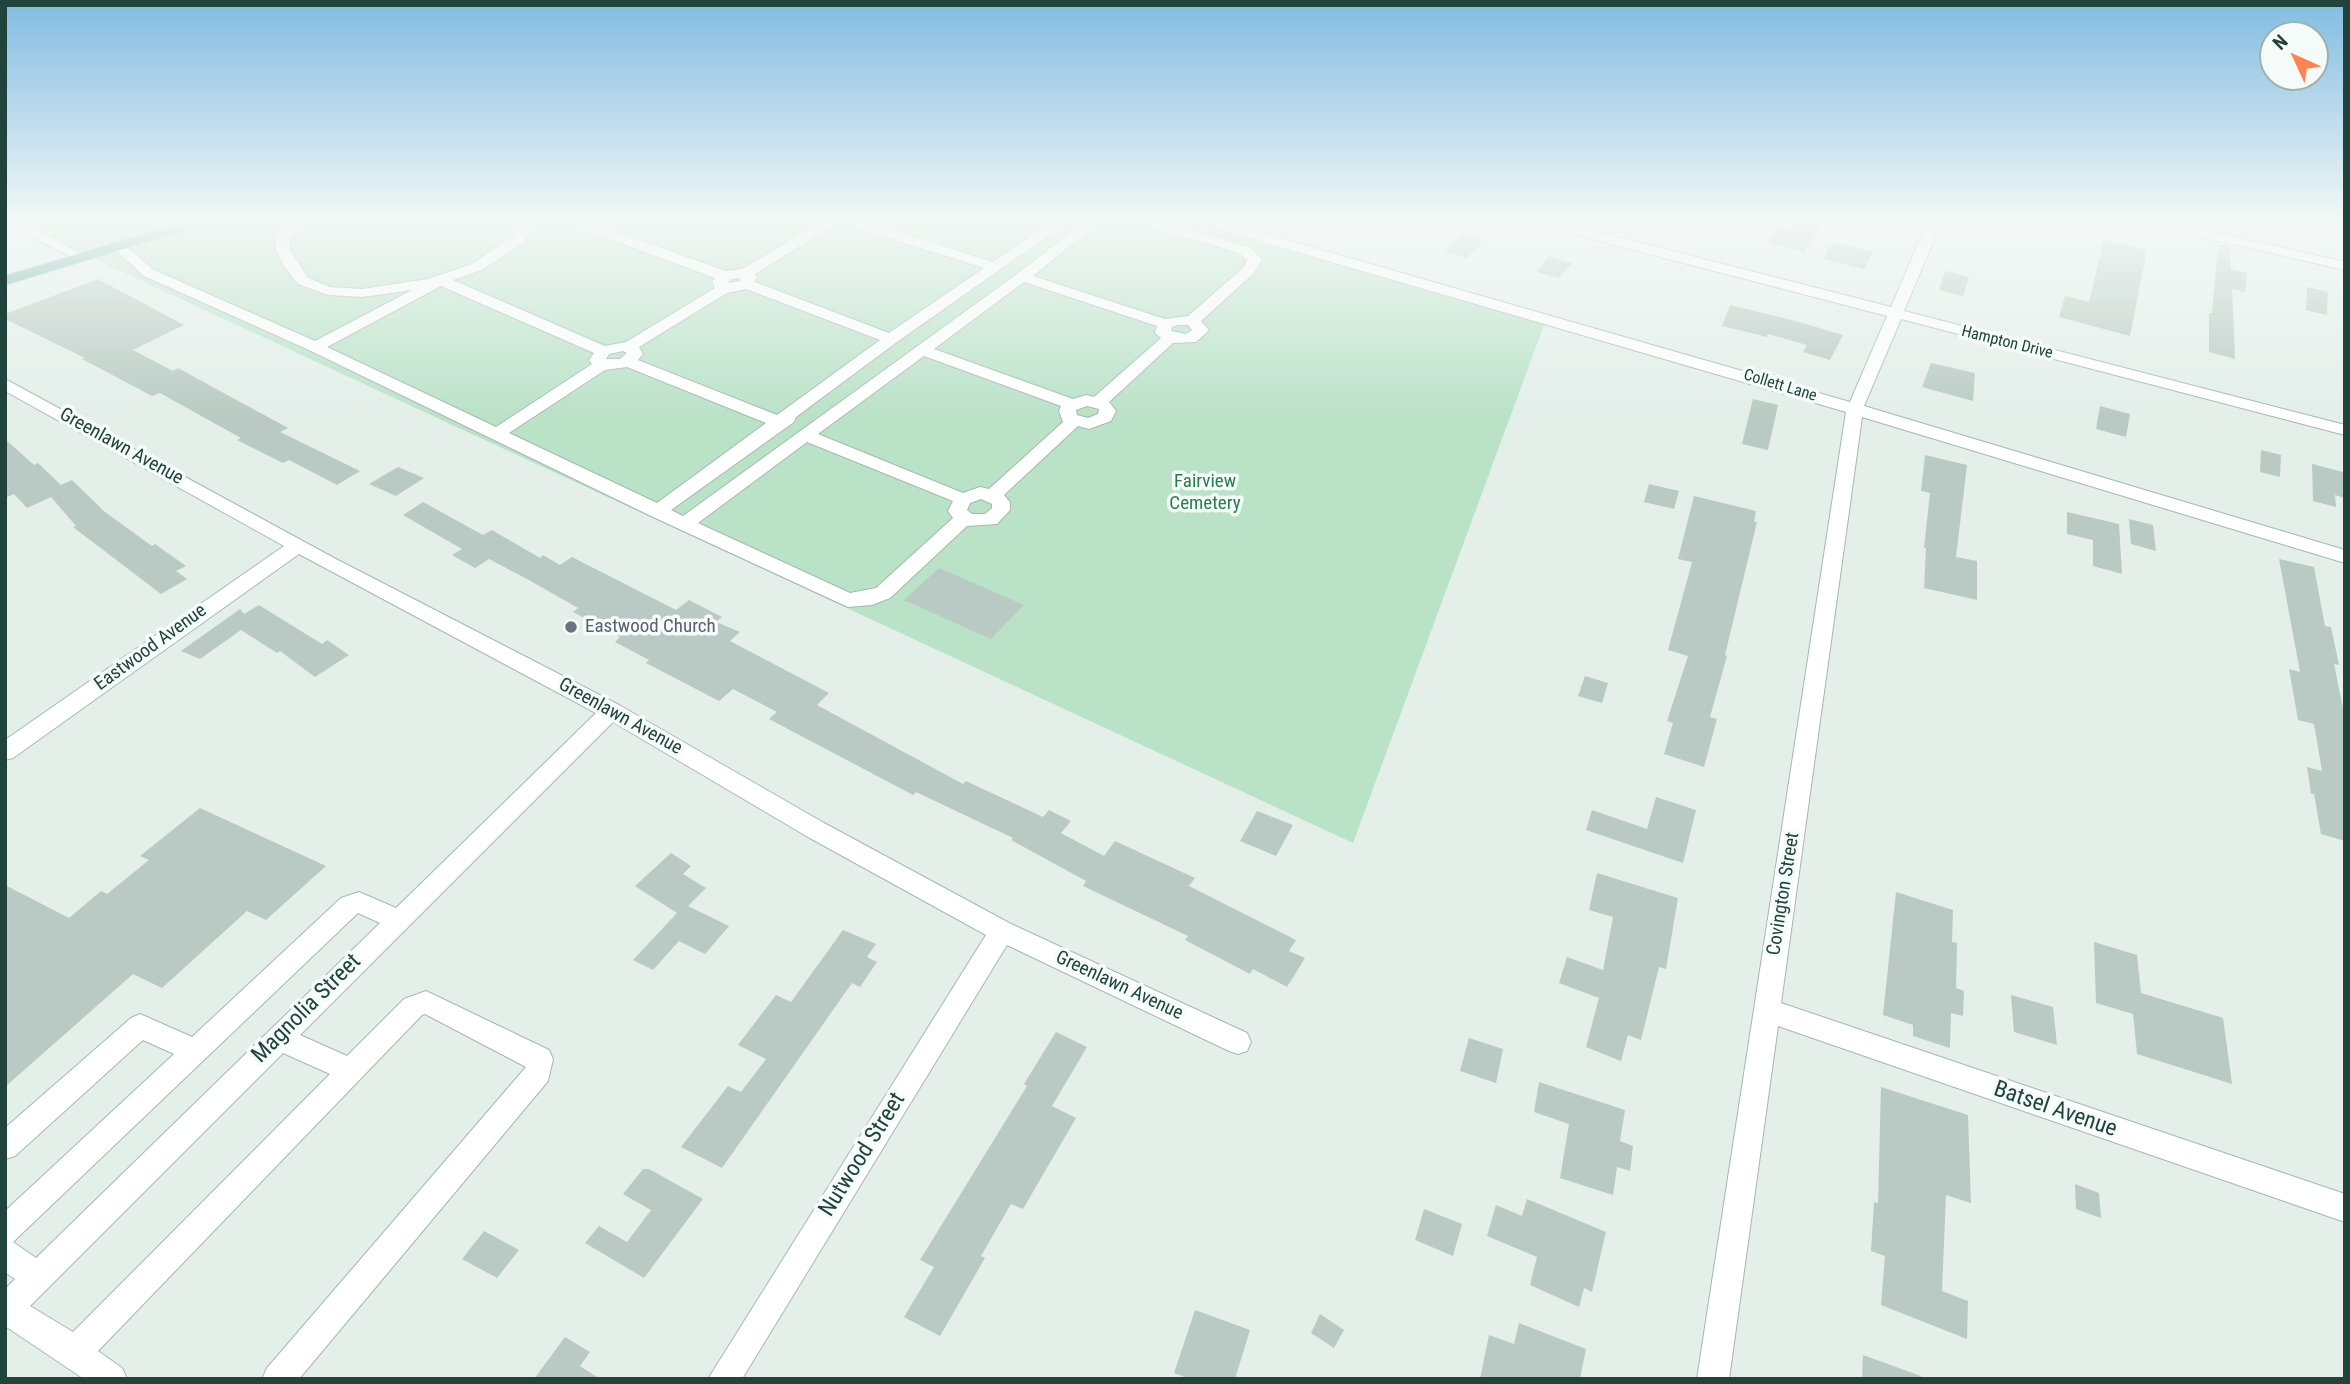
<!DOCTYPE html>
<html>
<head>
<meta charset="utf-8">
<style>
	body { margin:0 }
	#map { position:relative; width:2350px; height:1384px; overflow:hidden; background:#e4efea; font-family:"Roboto Condensed",sans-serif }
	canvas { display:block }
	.frame { position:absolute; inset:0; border:7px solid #20433b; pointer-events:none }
	.north { position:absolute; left:2259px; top:21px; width:70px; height:70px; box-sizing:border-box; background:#f5fbf8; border:2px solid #a0b1ac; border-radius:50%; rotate:315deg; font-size:19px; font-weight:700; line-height:28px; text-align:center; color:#20433b }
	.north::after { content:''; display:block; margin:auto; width:24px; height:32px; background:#ff8352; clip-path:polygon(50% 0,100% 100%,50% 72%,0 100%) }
</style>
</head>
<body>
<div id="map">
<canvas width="2350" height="1384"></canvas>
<div class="frame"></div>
<div class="north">N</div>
</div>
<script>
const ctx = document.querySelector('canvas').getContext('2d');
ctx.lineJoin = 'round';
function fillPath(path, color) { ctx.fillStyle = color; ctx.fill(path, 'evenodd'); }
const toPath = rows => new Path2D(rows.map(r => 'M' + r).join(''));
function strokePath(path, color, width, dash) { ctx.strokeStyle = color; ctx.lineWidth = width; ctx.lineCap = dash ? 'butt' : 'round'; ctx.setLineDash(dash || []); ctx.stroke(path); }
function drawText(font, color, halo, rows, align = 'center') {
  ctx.font = font + ' "Roboto Condensed",sans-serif'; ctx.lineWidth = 7; ctx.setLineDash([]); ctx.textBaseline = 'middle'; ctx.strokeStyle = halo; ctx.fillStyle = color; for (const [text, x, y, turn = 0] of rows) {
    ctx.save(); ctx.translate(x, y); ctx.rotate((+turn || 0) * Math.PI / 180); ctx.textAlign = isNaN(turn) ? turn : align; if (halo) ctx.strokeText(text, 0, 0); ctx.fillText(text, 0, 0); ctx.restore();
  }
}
const green = toPath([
	[17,223,1194,223,1544,325,1353,843]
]);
const building = toPath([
	[1797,223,1824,223,1804,252,1768,243,1778,226,1791,230],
	[1463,233,1484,239,1467,258,1445,252],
	[2104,240,2147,250,2130,336,2059,317,2065,296,2089,302],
	[1832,242,1873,252,1864,269,1823,259],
	[2218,245,2230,246,2231,269,2247,273,2245,292,2232,289,2235,359,2209,352,2209,313,2212,313],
	[1549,256,1572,263,1559,278,1536,272],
	[1945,271,1969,277,1963,296,1939,290],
	[98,279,184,325,133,350,173,371,178,368,288,428,280,432,360,471,337,485,289,460,283,463,237,440,241,438,160,393,152,396,82,359,85,358,5,319,5,314],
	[2307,287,2328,292,2327,315,2306,310],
	[1730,305,1792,320,1843,335,1830,360,1803,352,1807,345,1768,334,1767,337,1722,326],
	[1931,363,1975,373,1973,401,1922,387],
	[1753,399,1778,405,1768,450,1742,444],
	[2100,406,2130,414,2126,437,2096,429],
	[5,439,34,465,38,463,61,485,72,480,105,512,152,546,155,544,186,566,176,571,187,579,161,594,73,527,76,526,51,497,27,508,14,494,5,498],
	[2261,450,2281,455,2280,477,2260,472],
	[1925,455,1967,465,1956,557,1977,561,1977,600,1924,588,1926,548,1924,548,1930,493,1921,491],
	[2312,464,2343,472,2345,498,2335,495,2336,507,2313,501],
	[398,467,424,478,396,496,369,484],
	[1649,484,1679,491,1674,509,1644,502],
	[1694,496,1756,511,1754,522,1757,522,1725,655,1727,656,1710,717,1717,719,1704,767,1664,754,1673,723,1667,721,1688,656,1668,650,1692,562,1678,559],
	[423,502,483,535,492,530,540,558,543,555,560,565,572,557,676,610,689,600,722,617,716,622,740,632,730,641,829,693,817,705,963,784,966,781,1043,817,1049,810,1071,821,1061,833,1104,856,1115,841,1195,878,1189,886,1296,940,1289,951,1305,958,1287,987,1253,969,1250,974,1185,940,1188,936,1083,886,1086,881,1011,840,1013,838,916,792,913,795,769,719,777,712,733,689,719,701,646,663,649,660,615,642,620,637,573,612,578,608,527,579,489,559,475,568,452,555,462,549,403,515],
	[2067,512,2119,524,2122,574,2093,566,2093,540,2067,534],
	[2129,519,2153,525,2156,551,2131,544],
	[2279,559,2314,567,2325,626,2331,627,2339,665,2334,664,2345,718,2345,841,2321,834,2314,794,2311,794,2307,767,2322,771,2314,724,2298,720,2289,669,2300,672],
	[939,568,1024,605,991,639,904,600],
	[259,605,322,644,327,640,349,655,315,677,280,651,277,653,241,630,200,659,181,651,240,609,244,614],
	[1585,676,1608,683,1602,703,1578,696],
	[1656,797,1696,810,1683,863,1586,830,1592,810,1647,829],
	[200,808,326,866,266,920,247,911,162,988,133,974,5,1087,5,885,69,918,101,891,107,894,149,860,140,856],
	[1257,811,1293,825,1276,856,1240,841],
	[671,853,691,866,683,874,706,888,688,906,729,926,705,954,679,941,653,970,633,960,677,913,635,886],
	[1597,873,1678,898,1666,969,1659,967,1641,1040,1628,1035,1621,1061,1586,1047,1599,998,1559,983,1567,957,1603,970,1613,917,1589,910],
	[1896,892,1953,910,1952,942,1957,943,1956,988,1964,991,1963,1016,1951,1013,1950,1048,1913,1036,1913,1025,1883,1015],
	[843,930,876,944,867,957,877,962,860,987,852,983,722,1168,681,1147,728,1086,741,1092,766,1059,738,1045,776,995,791,1002],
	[2094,942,2137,955,2141,993,2223,1018,2232,1084,2137,1054,2133,1014,2096,1003],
	[2011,995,2053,1007,2057,1045,2014,1032],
	[1056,1032,1087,1047,1052,1106,1076,1118,1023,1209,1011,1204,981,1256,985,1258,940,1336,904,1317,934,1267,920,1260,1027,1086,1024,1084],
	[1469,1038,1503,1049,1496,1083,1460,1071],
	[1539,1082,1625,1110,1620,1141,1633,1146,1630,1171,1617,1167,1613,1195,1560,1178,1569,1124,1534,1112],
	[1881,1087,1968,1115,1971,1203,1946,1195,1942,1291,1968,1301,1967,1339,1881,1305,1885,1256,1871,1251,1874,1202,1878,1203],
	[643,1169,649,1169,703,1199,644,1278,585,1243,599,1226,627,1242,651,1210,623,1194],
	[2075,1184,2099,1193,2101,1218,2076,1209],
	[1527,1199,1606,1232,1592,1292,1584,1288,1579,1307,1530,1285,1537,1257,1487,1236,1496,1205,1522,1216],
	[1424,1209,1462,1224,1453,1256,1415,1240],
	[484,1231,519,1250,497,1278,462,1259],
	[1195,1310,1250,1330,1235,1379,1190,1379,1174,1373],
	[1320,1314,1344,1330,1334,1348,1311,1333],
	[1519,1323,1586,1349,1580,1379,1480,1379,1489,1335,1514,1344],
	[565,1337,590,1352,580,1366,600,1379,534,1379],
	[1863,1355,1921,1376,1920,1379,1862,1379]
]);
const minor = toPath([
	[6,223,23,223,88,257,86,260,76,260,6,223],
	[292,223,308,223,290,238,289,248,308,278,330,287,362,289,428,279,472,264,513,236,521,223,535,223,524,242,482,270,453,280,605,346,626,342,715,288,712,282,715,278,574,226,572,223,592,223,726,271,742,269,820,223,837,223,755,274,757,277,755,282,889,333,984,268,851,226,849,223,870,223,993,262,1050,223,1066,223,897,342,796,417,794,422,671,510,683,516,1017,274,1083,223,1098,223,1033,276,1165,319,1188,316,1243,268,1247,260,1239,253,1147,226,1145,223,1166,223,1249,247,1262,259,1254,273,1201,321,1209,330,1206,333,1196,342,1173,343,1109,402,1116,411,1111,421,1089,429,1078,426,1004,495,1010,502,1010,510,997,524,967,526,890,598,872,605,848,607,651,516,309,350,144,276,111,246,113,243,123,243,154,270,315,341,412,290,362,297,328,295,298,284,284,266,275,248,276,236,292,223],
	[739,278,741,281,727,283,732,279,739,278],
	[1024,282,1157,326,1155,333,1161,338,1094,397,1086,395,1073,399,934,349,1024,282],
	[441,286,594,353,589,360,592,364,496,427,327,347,441,286],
	[746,289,880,340,777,415,638,360,643,354,639,347,727,293,746,289],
	[1178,325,1188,325,1192,330,1186,334,1171,331,1172,327,1178,325],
	[623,351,627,353,620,359,606,359,609,354,623,351],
	[924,356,1061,406,1059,411,1063,422,989,489,980,487,963,493,818,434,924,356],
	[627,367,766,423,657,503,509,433,605,370,627,367],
	[1087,406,1099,409,1098,414,1088,418,1077,415,1076,410,1087,406],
	[807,442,953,501,948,511,953,518,876,588,850,593,698,523,807,442],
	[981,499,992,504,992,508,985,514,972,514,967,510,970,503,981,499],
	[1206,223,1228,223,1850,402,1887,316,1542,226,1540,223,1563,223,1891,307,1927,223,1941,223,1904,311,2345,425,2345,435,1901,319,1864,406,2345,550,2345,563,1862,417,1781,1003,2345,1194,2345,1222,1778,1026,1729,1379,1697,1379,1846,412,1208,226,1206,223],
	[2150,223,2175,223,2345,262,2345,270,2157,227,2150,223],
	[5,379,334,558,619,705,824,823,1011,924,1247,1033,1251,1042,1247,1051,1238,1054,1229,1051,1007,945,742,1379,708,1379,986,935,808,837,613,722,300,1035,347,1056,404,999,426,991,549,1050,553,1059,548,1081,299,1379,262,1379,267,1368,526,1067,425,1014,422,1015,98,1351,122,1368,127,1379,84,1379,5,1326,5,1289,15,1279,5,1272,5,1211,174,1054,143,1040,15,1156,5,1159,5,1128,131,1018,140,1014,192,1037,341,898,359,892,396,908,596,713,299,554,13,758,5,760,5,740,284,546,5,391,5,379],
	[358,913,380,923,36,1258,13,1242,358,913],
	[283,1053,330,1074,73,1332,30,1306,283,1053]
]);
const major = toPath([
	[180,223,201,223,199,226,5,285,5,276,180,223]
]);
const markers = [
	[571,627,7,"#6b7280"]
];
const farStreetnames = [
	["Hampton Drive",2007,343,14],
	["Collett Lane",1780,386,17]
];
const streetNames = [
	["Greenlawn Avenue",121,447,29],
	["Eastwood Avenue",151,648,-36],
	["Greenlawn Avenue",620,717,29],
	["Covington Street",1784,894,-81],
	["Greenlawn Avenue",1119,986,25]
];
const parkNames = [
	["Fairview",1205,482],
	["Cemetery",1205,504]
];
const worshipNames = [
	["Eastwood Church",585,627]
];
const nearStreetnames = [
	["Magnolia Street",307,1009,-45],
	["Batsel Avenue",2055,1110,19],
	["Nutwood Street",863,1155,-58]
];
fillPath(green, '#bae2c7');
fillPath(building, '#b8cac3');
strokePath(minor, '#a5b8b2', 2);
strokePath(major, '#c1cac8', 2);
fillPath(minor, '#fff');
fillPath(major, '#63aa9a');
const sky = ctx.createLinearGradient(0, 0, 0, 417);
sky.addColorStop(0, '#81bce2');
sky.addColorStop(0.53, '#f3f8f6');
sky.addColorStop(1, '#f3f8f600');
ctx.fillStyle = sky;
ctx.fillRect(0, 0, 2350, 417);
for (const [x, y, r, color] of markers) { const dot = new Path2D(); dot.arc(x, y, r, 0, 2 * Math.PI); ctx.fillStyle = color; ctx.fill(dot); strokePath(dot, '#f5fbf8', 2.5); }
drawText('16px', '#20433b', '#f5fbf8', farStreetnames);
drawText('19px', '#20433b', '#f5fbf8', streetNames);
drawText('19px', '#257f4c', '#f5fbf8', parkNames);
drawText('19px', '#5b616d', '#f5fbf8', worshipNames, 'left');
drawText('23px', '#20433b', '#f5fbf8', nearStreetnames);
</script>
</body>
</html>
